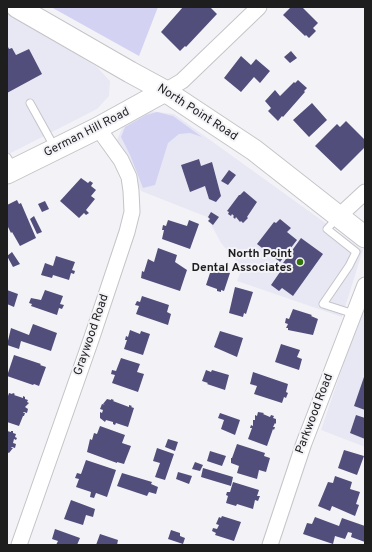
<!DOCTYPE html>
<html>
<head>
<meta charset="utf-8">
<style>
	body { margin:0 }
	#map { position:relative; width:372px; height:552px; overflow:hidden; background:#f3f3f7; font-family:Overpass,sans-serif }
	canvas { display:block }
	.frame { position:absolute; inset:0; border:8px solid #1e1e1f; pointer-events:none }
</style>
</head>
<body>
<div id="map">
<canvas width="372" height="552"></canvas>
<div class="frame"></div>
</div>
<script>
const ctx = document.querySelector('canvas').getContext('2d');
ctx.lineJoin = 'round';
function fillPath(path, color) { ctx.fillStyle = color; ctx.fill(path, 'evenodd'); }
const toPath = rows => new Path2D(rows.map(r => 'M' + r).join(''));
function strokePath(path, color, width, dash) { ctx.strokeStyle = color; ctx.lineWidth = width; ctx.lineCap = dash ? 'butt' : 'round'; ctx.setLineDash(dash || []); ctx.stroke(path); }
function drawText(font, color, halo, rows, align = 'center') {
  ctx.font = font + ' Overpass,sans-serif'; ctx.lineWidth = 4; ctx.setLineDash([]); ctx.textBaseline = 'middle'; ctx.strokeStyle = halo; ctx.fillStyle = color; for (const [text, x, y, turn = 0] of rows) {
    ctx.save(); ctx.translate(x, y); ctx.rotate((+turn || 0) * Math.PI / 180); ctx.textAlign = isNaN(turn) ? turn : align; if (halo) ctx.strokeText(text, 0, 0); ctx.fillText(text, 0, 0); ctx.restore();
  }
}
const built = toPath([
	[7,12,97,67,110,81,109,96,97,109,7,155],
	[151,111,174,114,363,250,342,317,237,281,242,268,221,243,207,217,141,191,117,140,123,126],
	[365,301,365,447,321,430]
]);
const green = toPath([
	[51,7,158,7,139,56],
	[157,112,173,116,202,137,190,133,179,134,168,143,155,185,143,188,130,155,121,137,125,127,146,115]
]);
const building = toPath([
	[183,7,210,7,217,14,186,47,185,46,180,51,161,32],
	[291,7,302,7,318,23,313,28,316,31,309,38,306,35,305,36,283,15],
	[7,45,9,49,12,48,16,55,29,49,42,74,7,93],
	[291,51,297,58,290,63,284,57],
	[241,56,251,65,256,59,270,71,260,83,254,77,241,92,224,78],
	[298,80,307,88,304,91,305,92,283,117,282,116,278,121,268,111,271,108,265,101,275,90,280,96,294,82,295,83],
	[312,103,327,120,309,137,293,120],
	[346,121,365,140,365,147,341,171,315,146,337,124,340,127],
	[199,159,201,166,212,162,221,196,216,202,209,199,205,186,190,192,181,165],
	[229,170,236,175,228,185,221,181],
	[81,178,88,183,90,181,93,183,91,186,96,190,91,196,95,199,86,210,89,213,86,215,84,213,79,218,60,201],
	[244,191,257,202,247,217,248,218,243,223,241,221,240,222,236,217,235,219,233,217,234,216,232,214,231,216,228,214,229,212,227,211,239,195,240,195],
	[17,200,19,204,21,203,36,238,20,246,12,232,11,233,7,225,7,205],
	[45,201,49,209,42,212,38,204],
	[211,212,219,217,213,225,208,221,210,219,208,217],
	[34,216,42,232,37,234,30,219],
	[280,219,291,228,287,232,297,240,280,262,257,244,274,222,276,223],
	[168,220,187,226,189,220,199,224,190,249,162,239,164,230,162,230,163,225,166,226],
	[301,238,323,254,293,296,282,288,279,291,271,285,280,272,278,270],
	[158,248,177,255,175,262,187,270,180,291,141,278,142,271,144,272,148,259,154,262],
	[12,252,20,264,13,267,7,256],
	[56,256,75,262,72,270,75,271,74,274,71,273,69,280,53,275,52,278,41,275,45,263,53,266],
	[212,267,230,273,224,291,221,290,221,292,217,291,217,289,206,285],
	[235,287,253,292,246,314,244,313,243,317,229,313],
	[7,290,18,294,14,307,7,304],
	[45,290,63,296,60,304,64,305,62,309,59,308,57,315,31,306,32,304,29,303,31,298,41,300],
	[142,296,169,305,167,312,171,314,168,325,136,314,139,306,135,305,137,301,140,302],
	[293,309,312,315,311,316,318,319,313,335,288,330,288,328,286,328,288,324,285,323,286,318,289,319],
	[33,324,57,333,51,351,21,341,19,349,7,345,11,328,29,335],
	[130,330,140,334,141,331,150,334,143,355,124,349,127,340,125,340,126,336,128,337],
	[220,331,243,338,237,357,214,347],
	[281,344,300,350,297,357,302,359,299,370,275,362],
	[14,355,41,364,40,365,46,367,39,386,34,384,33,385,7,376],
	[121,358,140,364,137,372,144,374,138,392,112,383,115,375,111,374,112,370,116,371],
	[206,370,211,372,212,370,229,375,225,390,207,384,208,383,202,381],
	[253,372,288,384,286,392,288,393,286,398,284,397,282,403,254,394,257,386,250,384],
	[365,374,365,410,354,406],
	[9,393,12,394,13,393,15,394,14,395,23,398,23,396,25,397,25,399,28,400,27,402,29,403,25,407,28,409,27,413,24,412,23,413,25,413,24,416,23,416,19,426,7,422,7,396,8,396],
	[107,399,111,400,111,399,114,400,113,401,129,407,129,405,132,406,131,407,134,408,128,427,116,423,115,425,113,424,113,422,106,420,105,422,100,418,100,412,102,413,103,410,100,409,102,404,105,405,103,404],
	[258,412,264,413,263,414,270,417,271,415,274,416,273,418,276,419,276,424,275,423,273,427,275,427,274,430,273,429,267,446,248,439,252,428,250,428,251,425,253,426,253,420,255,420,255,415,257,416],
	[220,413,240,420,235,435,221,429,224,420,218,418],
	[356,415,365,418,365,439,350,433],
	[100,426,125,435,122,443,131,446,124,464,117,462,117,463,87,452,90,439,92,440,94,433,97,434],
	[7,431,11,432,11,431,13,431,13,433,16,434,15,437,17,438,16,440,14,439,13,443,16,444,15,448,12,447,11,448,13,448,9,453,7,452],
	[168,439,178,442,175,451,165,447],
	[237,444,265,453,264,456,270,458,266,472,259,470,257,479,237,473,239,466,231,463,231,458,232,458],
	[157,448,174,454,165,480,155,477,160,463,153,461],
	[344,450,364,456,357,475,338,468],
	[210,451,226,456,222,466,207,461],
	[86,460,116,470,107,497,96,493,94,498,90,497,91,492,76,487,79,479,75,478,77,473,81,474],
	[195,462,203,465,200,471,192,469],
	[203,468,233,477,231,486,201,477],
	[178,472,192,476,189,484,176,479],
	[122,473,152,482,151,484,158,487,156,494,149,492,147,496,117,486],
	[335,476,352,482,350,489,360,492,356,504,359,505,355,516,332,506,330,511,318,506,328,482,333,483],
	[233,482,259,490,257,496,260,496,258,501,255,500,253,509,237,504,236,506,226,503,228,496,226,495,227,492,230,492],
	[71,500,95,509,93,517,86,515,83,525,64,519],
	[222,516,241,522,234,541,215,535,216,533,212,531,213,528,217,529,219,525,216,524,219,517,221,518],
	[315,517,339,526,342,518,365,526,365,542,351,537,352,533,348,532,345,539,335,536,333,544,303,534,307,523,312,524],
	[55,529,80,538,77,545,56,545,58,541,52,539],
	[171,530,180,533,180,536,185,538,183,544,168,539],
	[100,534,118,540,117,545,96,545]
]);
const lane = toPath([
	[30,103,55,148],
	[7,157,13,167],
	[337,218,327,229,356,252,349,266,323,304,354,314]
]);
const street = toPath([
	[165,91,182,81,259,7],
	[338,217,365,192],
	[19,545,92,337,127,232,132,212,131,191,129,177,121,160,98,128],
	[270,545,304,443,365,285]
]);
const secondary = toPath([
	[17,7,130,72,165,91,254,150,365,237],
	[7,173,98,128,165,91]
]);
const markers = [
	[300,262,4,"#35730b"]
];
const streetNames = [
	["North Point Road",197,113,33],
	["German Hill Road",87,133,-27],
	["Graywood Road",92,335,-71],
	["Parkwood Road",315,414,-69]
];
const poiNames = [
	["North Point",292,255],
	["Dental Associates",292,269]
];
fillPath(built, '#e8e8f4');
fillPath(green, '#d3d2f2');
fillPath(building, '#524e7b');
strokePath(lane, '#c4c4c8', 9);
strokePath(street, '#c4c4c8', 17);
strokePath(secondary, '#c4c4c8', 23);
strokePath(lane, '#fff', 7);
strokePath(street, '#fff', 15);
strokePath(secondary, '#fff', 21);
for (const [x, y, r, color] of markers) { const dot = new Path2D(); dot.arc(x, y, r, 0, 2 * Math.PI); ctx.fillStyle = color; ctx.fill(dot); strokePath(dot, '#f3f3f7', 1.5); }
drawText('12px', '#1e1e1f', '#f3f3f7', streetNames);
drawText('bold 12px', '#1e1e1f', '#f3f3f7', poiNames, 'right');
</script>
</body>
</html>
